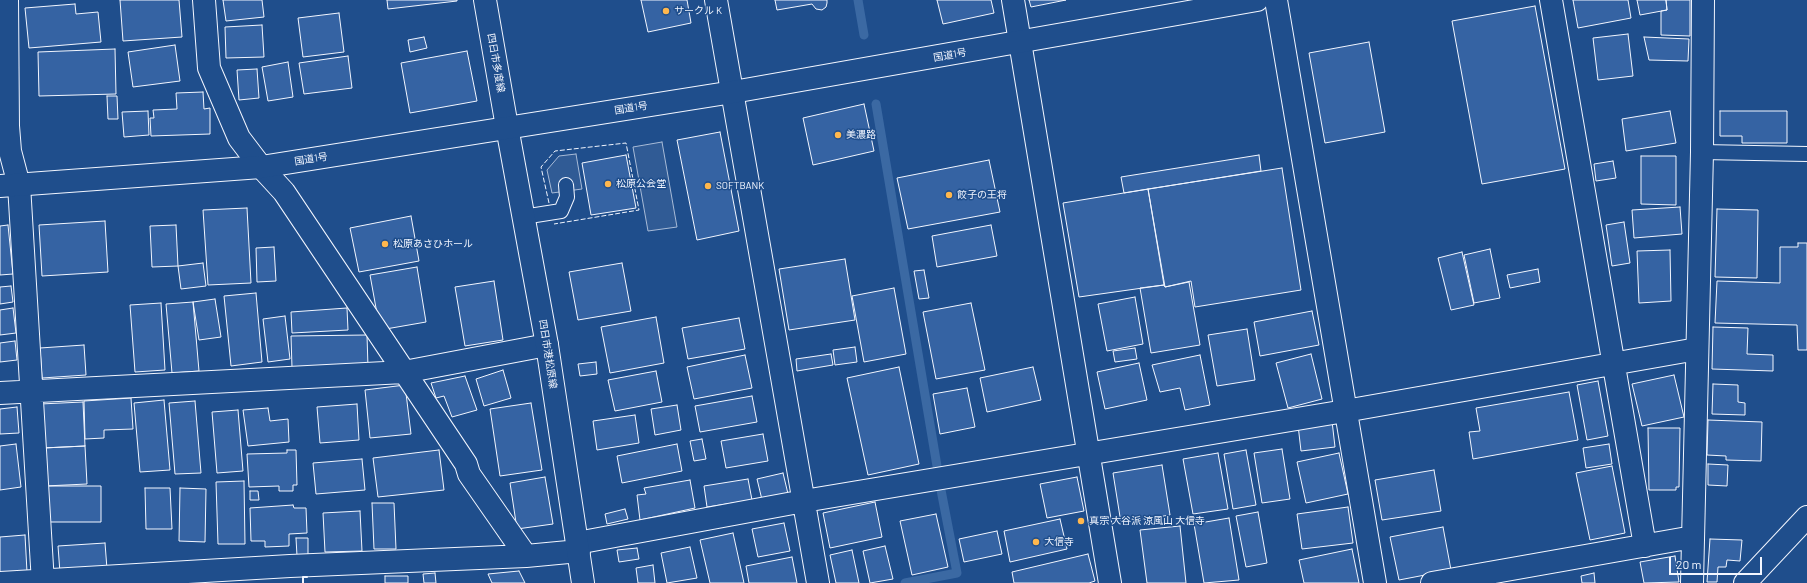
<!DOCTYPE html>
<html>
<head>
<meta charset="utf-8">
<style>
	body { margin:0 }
	#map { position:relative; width:1807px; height:583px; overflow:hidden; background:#1f4e8c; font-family:Barlow,sans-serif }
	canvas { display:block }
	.scale { position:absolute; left:1669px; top:557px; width:93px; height:18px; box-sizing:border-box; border:2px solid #f2f6ff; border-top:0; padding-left:5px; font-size:12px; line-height:14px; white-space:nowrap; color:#f2f6ff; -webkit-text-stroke:3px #1f4e8c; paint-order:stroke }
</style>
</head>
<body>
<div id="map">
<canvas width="1807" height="583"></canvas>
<div class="scale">20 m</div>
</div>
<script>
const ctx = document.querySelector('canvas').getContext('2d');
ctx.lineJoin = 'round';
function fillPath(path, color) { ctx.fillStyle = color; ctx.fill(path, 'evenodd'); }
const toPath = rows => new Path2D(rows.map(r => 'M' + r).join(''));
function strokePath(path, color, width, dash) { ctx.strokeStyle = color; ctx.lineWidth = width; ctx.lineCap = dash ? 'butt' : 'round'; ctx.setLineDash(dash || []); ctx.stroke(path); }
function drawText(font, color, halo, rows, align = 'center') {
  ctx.font = font + ' Barlow,"Noto Sans JP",sans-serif'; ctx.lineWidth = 3; ctx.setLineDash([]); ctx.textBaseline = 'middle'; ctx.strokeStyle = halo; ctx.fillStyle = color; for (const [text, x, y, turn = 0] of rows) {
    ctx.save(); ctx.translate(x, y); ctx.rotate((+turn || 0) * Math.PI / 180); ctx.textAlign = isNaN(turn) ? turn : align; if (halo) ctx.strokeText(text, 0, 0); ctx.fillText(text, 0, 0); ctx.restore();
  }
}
const parking = toPath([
	[662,142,677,227,648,231,633,147,662,142],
	[576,154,582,189,552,193,547,170,559,156,576,154]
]);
const stream = toPath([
	[858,0,864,35],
	[876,104,937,466],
	[905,583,957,573,941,490]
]);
const building = toPath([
	[120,0,179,0,182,37,123,41,120,0],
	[223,0,262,0,264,17,226,21,223,0],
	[387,0,457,0,457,1,388,9,387,0],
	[641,0,687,0,691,23,648,32,641,0],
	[775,0,827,0,827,3,826,7,822,10,816,9,812,4,777,10,775,0],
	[937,0,991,0,994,13,943,24,937,0],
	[1029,0,1066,0,1031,7,1029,0],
	[1573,0,1628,0,1631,18,1578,28,1573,0],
	[1637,0,1666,0,1667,10,1640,15,1637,0],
	[1666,0,1690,0,1690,36,1661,35,1661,11,1667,10,1666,0],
	[75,4,76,14,98,12,101,42,29,48,25,8,75,4],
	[1535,6,1565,169,1482,184,1452,21,1535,6],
	[339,13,344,52,303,57,298,18,339,13],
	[262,25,264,57,226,58,225,27,262,25],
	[1628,34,1633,76,1598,80,1593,38,1628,34],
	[424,37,427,48,410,52,408,40,424,37],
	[1644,37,1689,39,1688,61,1649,60,1644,37],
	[1369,42,1385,132,1325,143,1309,53,1369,42],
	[175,45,180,81,133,87,128,52,175,45],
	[115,49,116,94,39,96,38,52,115,49],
	[467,51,477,101,410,113,401,63,467,51],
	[348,56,352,88,304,94,299,63,348,56],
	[288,62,293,97,268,101,262,67,288,62],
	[257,69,259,98,239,100,237,70,257,69],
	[203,92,204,109,210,108,210,134,151,136,150,118,154,118,153,110,177,109,176,93,203,92],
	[107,96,117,96,118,119,108,119,107,96],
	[864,104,874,151,813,165,803,118,864,104],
	[148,111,149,135,124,137,122,112,148,111],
	[1670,111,1676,143,1626,151,1622,119,1670,111],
	[1720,111,1787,111,1787,143,1742,143,1742,136,1720,136,1720,111],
	[720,132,739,231,697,240,677,140,720,132],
	[626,155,636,208,591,215,582,163,626,155],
	[1259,155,1261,171,1124,193,1121,177,1259,155],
	[1641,156,1676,156,1676,205,1641,204,1641,156],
	[989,160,1000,212,908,229,897,178,989,160],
	[1613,161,1616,178,1596,181,1594,164,1613,161],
	[1282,168,1301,290,1195,307,1191,281,1165,287,1148,189,1282,168],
	[1148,189,1164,285,1079,297,1063,203,1148,189],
	[1680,207,1682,234,1634,238,1632,210,1680,207],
	[247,208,251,283,208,285,203,210,247,208],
	[1717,209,1758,210,1757,278,1715,277,1717,209],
	[411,216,419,261,359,272,350,228,411,216],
	[105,221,108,272,42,276,39,225,105,221],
	[1624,222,1630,263,1612,266,1606,225,1624,222],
	[8,225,13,274,0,275,0,226,8,225],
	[176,225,178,266,152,267,150,226,176,225],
	[991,225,997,256,937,267,932,236,991,225],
	[1798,243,1807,243,1807,350,1798,350,1797,325,1715,323,1717,281,1780,283,1780,247,1798,247,1798,243],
	[274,247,276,281,257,282,256,248,274,247],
	[1490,249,1500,298,1474,303,1464,255,1490,249],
	[1670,250,1671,301,1639,303,1637,251,1670,250],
	[1462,252,1474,305,1451,310,1438,258,1462,252],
	[845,259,855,320,789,330,779,269,845,259],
	[203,263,206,286,181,289,178,266,203,263],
	[622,263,631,311,578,320,569,272,622,263],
	[417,267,426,322,380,330,370,275,417,267],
	[1538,269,1540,282,1510,288,1507,275,1538,269],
	[924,270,929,298,919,299,914,271,924,270],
	[494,281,503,340,465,346,455,287,494,281],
	[1189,282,1200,345,1151,353,1140,288,1164,285,1165,287,1189,282],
	[11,286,13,302,0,304,0,287,11,286],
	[894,288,906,354,864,362,852,296,894,288],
	[256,293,262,362,231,366,224,296,256,293],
	[1135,297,1143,344,1107,351,1098,304,1135,297],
	[215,299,221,337,199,340,193,302,215,299],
	[193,302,199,371,172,373,166,304,193,302],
	[161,303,165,370,135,372,130,305,161,303],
	[971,303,985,370,936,379,923,312,971,303],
	[13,308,16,333,0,335,0,310,13,308],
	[347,308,348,330,292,333,291,312,347,308],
	[1312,311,1319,345,1260,356,1254,322,1312,311],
	[285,316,290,359,268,362,263,319,285,316],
	[656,317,664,363,610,373,601,327,656,317],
	[739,318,745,349,688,359,682,328,739,318],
	[1713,327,1748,328,1747,354,1773,355,1773,371,1712,369,1713,327],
	[1247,329,1255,380,1217,386,1208,335,1247,329],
	[367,335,368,367,292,368,291,336,367,335],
	[15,341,17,360,0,362,0,343,15,341],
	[84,345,86,375,42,378,40,348,84,345],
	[855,347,857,362,835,365,833,350,855,347],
	[1135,348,1137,359,1115,362,1113,351,1135,348],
	[831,354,833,365,797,371,796,359,831,354],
	[1311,354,1322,399,1288,408,1276,363,1311,354],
	[745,355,752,388,694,399,687,367,745,355],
	[1200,355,1210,405,1185,410,1180,388,1160,392,1152,365,1200,355],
	[596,362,597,374,580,376,578,364,596,362],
	[1139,363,1147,400,1105,409,1097,372,1139,363],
	[899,367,919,464,868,475,847,378,899,367],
	[1033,367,1041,400,987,412,980,378,1033,367],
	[503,370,511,398,484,406,476,379,503,370],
	[656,371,662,402,615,411,608,380,656,371],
	[1674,375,1684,417,1642,426,1632,384,1674,375],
	[465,376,477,410,452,417,444,396,436,398,431,383,465,376],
	[1598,381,1608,436,1587,440,1577,385,1598,381],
	[1713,384,1738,385,1738,402,1745,403,1745,415,1712,414,1713,384],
	[405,385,411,434,370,438,365,390,405,385],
	[967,388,975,427,940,434,933,394,967,388],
	[1569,392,1578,440,1473,459,1469,432,1480,431,1476,408,1569,392],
	[752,396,757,422,700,432,695,406,752,396],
	[131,398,133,429,104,430,104,438,85,439,84,401,131,398],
	[164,400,170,470,140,472,134,403,164,400],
	[195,401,201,473,175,474,169,403,195,401],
	[83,402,85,446,43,448,40,404,83,402],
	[531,403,542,470,500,476,490,409,531,403],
	[357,404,359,440,320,443,317,407,357,404],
	[677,405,681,430,655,435,651,409,677,405],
	[17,407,19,433,0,434,0,409,17,407],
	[268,408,270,421,288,419,289,442,248,446,243,410,268,408],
	[238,410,243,471,217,473,212,412,238,410],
	[635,415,639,443,597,450,593,421,635,415],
	[1708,420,1762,422,1761,461,1726,460,1726,456,1707,455,1708,420],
	[1332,421,1335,447,1301,451,1298,425,1332,421],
	[1648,428,1680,428,1679,487,1676,487,1676,490,1649,490,1648,428],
	[763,434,768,461,726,468,721,441,763,434],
	[702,439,706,459,694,461,690,441,702,439],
	[16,444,21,487,0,490,0,446,16,444],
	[677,444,682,471,622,483,617,456,677,444],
	[1609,444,1612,464,1586,468,1583,448,1609,444],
	[85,446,87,484,45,486,43,448,85,446],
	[1282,449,1290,499,1262,503,1254,453,1282,449],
	[287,450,296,450,297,485,293,485,293,491,279,491,279,486,249,487,247,454,287,453,287,450],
	[439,450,444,490,378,497,373,458,439,450],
	[1246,450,1256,505,1233,509,1224,454,1246,450],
	[1218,453,1228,509,1193,514,1183,459,1218,453],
	[1339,453,1348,494,1306,503,1297,462,1339,453],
	[362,459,365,490,316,494,313,463,362,459],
	[1708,464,1728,465,1727,486,1708,485,1708,464],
	[1162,465,1170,515,1121,523,1113,473,1162,465],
	[1612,466,1625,533,1590,540,1576,473,1612,466],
	[1434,470,1441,511,1382,520,1375,480,1434,470],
	[783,473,789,498,763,504,757,479,783,473],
	[545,477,553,524,517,529,510,483,545,477],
	[1077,477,1084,511,1047,518,1040,484,1077,477],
	[748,479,752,500,707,507,704,486,748,479],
	[690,480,695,508,640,520,637,495,646,494,644,488,690,480],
	[244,481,245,544,218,544,216,482,244,481],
	[45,486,101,486,101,522,45,522,45,486],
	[145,488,170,488,172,529,146,529,145,488],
	[180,488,206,489,205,542,179,541,180,488],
	[250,491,258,491,259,500,250,500,250,491],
	[875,502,882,537,830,548,823,513,875,502],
	[372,503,394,503,396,549,374,549,372,503],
	[293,505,294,508,306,508,307,533,289,534,289,546,265,547,265,541,251,541,250,508,293,505],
	[1348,507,1353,543,1302,549,1297,514,1348,507],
	[625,509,628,519,607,524,605,514,625,509],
	[360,511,362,551,325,552,323,513,360,511],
	[1258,512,1267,563,1246,567,1236,516,1258,512],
	[936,514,948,567,912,575,900,521,936,514],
	[1229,518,1239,580,1204,583,1194,524,1229,518],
	[1060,519,1067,549,1010,562,1004,531,1060,519],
	[784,523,790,551,758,557,752,529,784,523],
	[1180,526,1186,583,1147,583,1140,530,1180,526],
	[1443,527,1451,570,1399,580,1390,537,1443,527],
	[997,531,1002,554,964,562,959,539,997,531],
	[733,533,744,583,710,583,700,540,733,533],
	[25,535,27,572,0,573,0,537,25,535],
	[296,538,308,538,308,555,297,556,296,538],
	[1710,539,1742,540,1740,561,1727,560,1726,567,1718,567,1717,582,1707,582,1710,539],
	[105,543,107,569,60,573,58,546,105,543],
	[885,546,893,579,870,583,863,551,885,546],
	[690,547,697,578,667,583,661,553,690,547],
	[637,548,639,559,619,562,617,550,637,548],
	[1352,549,1359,583,1304,583,1299,560,1352,549],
	[852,550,859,583,836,583,830,555,852,550],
	[1088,554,1095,581,1089,583,1014,583,1012,572,1088,554],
	[1675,556,1679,582,1644,583,1640,562,1675,556],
	[792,557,797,583,749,583,746,566,792,557],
	[653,565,655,583,638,583,636,568,653,565],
	[519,571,525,583,492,583,488,574,519,571],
	[435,573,436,583,424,583,423,574,435,573],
	[1594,573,1595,583,1582,583,1581,576,1594,573],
	[385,576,408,576,408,583,385,583,385,576]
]);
const lane = toPath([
	[1702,152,1807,154],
	[523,217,561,211,567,197,566,185]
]);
const street = toPath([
	[7,0,8,126,10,151,19,185,43,583],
	[204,0,209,68,239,138,261,167,284,192,466,464,469,474,526,556],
	[716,0,818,583],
	[1013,0,1110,583],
	[1276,0,1375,583],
	[1551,0,1645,546],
	[0,393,404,372,547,345],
	[577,543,804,501,1345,411,1697,349],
	[0,583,290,566,526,556,579,551],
	[1432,583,1693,537],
	[1692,583,1702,152,1703,0],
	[1745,583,1807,517]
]);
const secondary = toPath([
	[507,127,547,345,583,583]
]);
const primary = toPath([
	[485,0,507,127]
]);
const highway = toPath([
	[0,186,261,167,733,92,1257,0]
]);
const fence = toPath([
	[549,203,541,167,555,151,626,143,639,210,554,224]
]);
const wall = toPath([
	[303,583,303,577,307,577]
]);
const markers = [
	[666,11,4,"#ffb74d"],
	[838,135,4,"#ffb74d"],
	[608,184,4,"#ffb74d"],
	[708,186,4,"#ffb74d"],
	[949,195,4,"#ffb74d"],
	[385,244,4,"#ffb74d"],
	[1081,521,4,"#ffb74d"],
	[1036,542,4,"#ffb74d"]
];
const poiNames = [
	["サークル K",674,11],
	["美濃路",846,135],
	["松原公会堂",616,184],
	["SOFTBANK",716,186],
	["餃子の王将",957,195],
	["松原あさひホール",393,244],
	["真宗 大谷派 涼風山 大信寺",1089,521],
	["大信寺",1044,542]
];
const streetNames = [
	["国道1号",950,55,-10],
	["四日市多度線",496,63,80],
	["国道1号",631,108,-9],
	["国道1号",311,159,-9],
	["四日市港松原線",548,354,81]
];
fillPath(parking, '#305b95');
strokePath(parking, '#a8bbd7', 1);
strokePath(stream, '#3b69a3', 9);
fillPath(building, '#3563a3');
strokePath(building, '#f2f6ff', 1);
strokePath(lane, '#f2f6ff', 16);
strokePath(street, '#f2f6ff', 24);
strokePath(secondary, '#f2f6ff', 24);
strokePath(primary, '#f2f6ff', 24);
strokePath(highway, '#f2f6ff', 24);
strokePath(lane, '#1f4e8c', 14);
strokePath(street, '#1f4e8c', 22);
strokePath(secondary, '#1f4e8c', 22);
strokePath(primary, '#1f4e8c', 22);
strokePath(highway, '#1f4e8c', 22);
strokePath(fence, '#f2f6ff', 1, [5, 2]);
strokePath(wall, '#f2f6ff', 2);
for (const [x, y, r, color] of markers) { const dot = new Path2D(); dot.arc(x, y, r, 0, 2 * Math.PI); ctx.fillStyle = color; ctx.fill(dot); strokePath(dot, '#1f4e8c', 1.5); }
drawText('10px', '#f2f6ff', '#1f4e8c', poiNames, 'left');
drawText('10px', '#f2f6ff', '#1f4e8c', streetNames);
</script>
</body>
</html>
